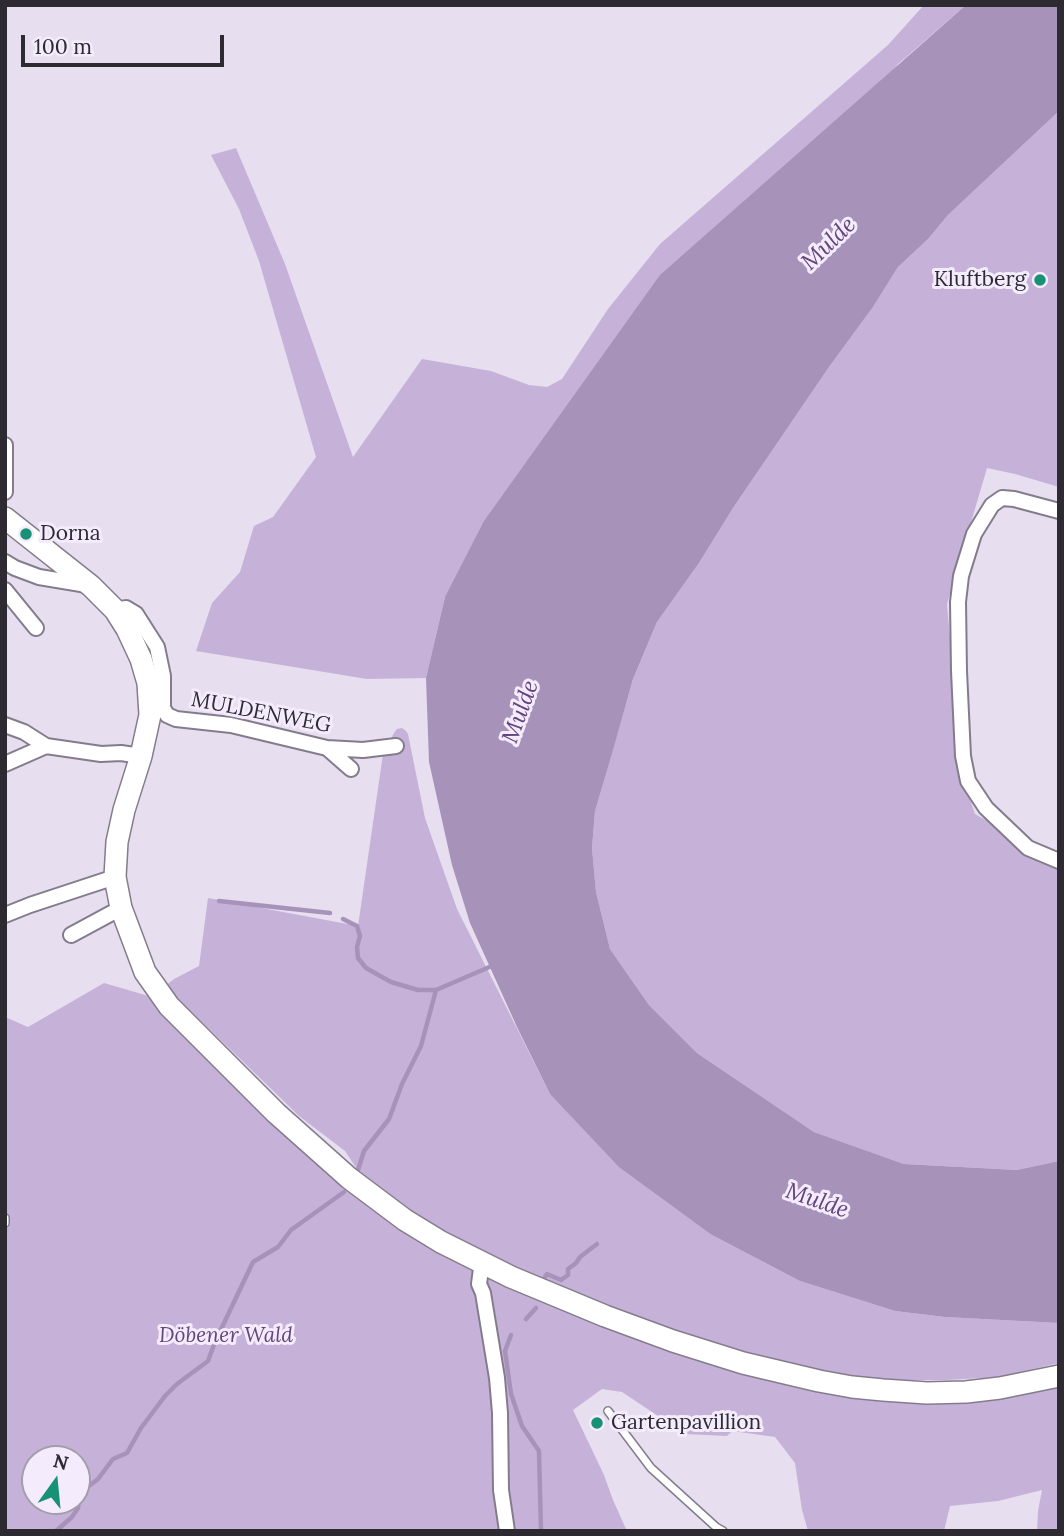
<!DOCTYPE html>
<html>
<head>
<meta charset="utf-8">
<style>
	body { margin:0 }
	#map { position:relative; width:1064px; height:1536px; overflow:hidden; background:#e7def0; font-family:Lora,serif }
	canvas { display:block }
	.frame { position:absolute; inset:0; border:7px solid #2d2a31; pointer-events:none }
	.north { position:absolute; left:21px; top:1445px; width:70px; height:70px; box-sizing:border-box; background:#f4ebfd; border:2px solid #a49eab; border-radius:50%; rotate:15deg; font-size:19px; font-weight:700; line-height:28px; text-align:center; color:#2d2a31 }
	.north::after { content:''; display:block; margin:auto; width:24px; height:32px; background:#189176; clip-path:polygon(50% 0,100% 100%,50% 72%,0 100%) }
	.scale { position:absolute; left:21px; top:35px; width:203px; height:32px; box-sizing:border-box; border:4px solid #2d2a31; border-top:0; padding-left:9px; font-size:21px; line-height:24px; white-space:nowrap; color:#2d2a31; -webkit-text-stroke:5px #f4ebfd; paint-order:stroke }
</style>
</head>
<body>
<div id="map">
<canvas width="1064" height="1536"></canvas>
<div class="frame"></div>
<div class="north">N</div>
<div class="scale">100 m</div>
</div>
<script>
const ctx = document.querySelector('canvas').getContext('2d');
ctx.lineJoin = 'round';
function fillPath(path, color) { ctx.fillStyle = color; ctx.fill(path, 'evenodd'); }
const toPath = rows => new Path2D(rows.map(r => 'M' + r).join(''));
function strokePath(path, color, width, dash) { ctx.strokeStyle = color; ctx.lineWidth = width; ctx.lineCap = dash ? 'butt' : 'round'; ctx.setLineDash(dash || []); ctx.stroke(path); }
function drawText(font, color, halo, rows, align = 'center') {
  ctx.font = font + ' Lora,serif'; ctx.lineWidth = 6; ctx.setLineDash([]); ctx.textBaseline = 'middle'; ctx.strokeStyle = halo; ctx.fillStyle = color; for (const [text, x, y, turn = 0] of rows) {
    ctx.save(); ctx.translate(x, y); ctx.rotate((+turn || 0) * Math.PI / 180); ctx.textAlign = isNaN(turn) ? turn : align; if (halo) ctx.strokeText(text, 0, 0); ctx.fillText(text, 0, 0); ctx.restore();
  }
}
const green = toPath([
	[924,5,966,5,898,64,445,597,426,678,367,679,196,651,212,603,240,572,254,526,273,517,316,457,259,261,239,209,211,155,236,148,285,264,353,457,422,359,491,371,529,385,547,387,562,379,608,309,660,244,888,45],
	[1059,111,1059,487,1015,474,987,468,947,604,962,776,975,814,1059,862,1059,1161,1017,1170,904,1164,814,1132,697,1053,649,1005,610,949,596,892,592,848,595,811,633,679,657,622,699,563,733,508,829,367,873,307,898,267,928,239,948,215],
	[402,728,406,731,408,734,425,818,457,909,550,1094,712,1235,800,1281,895,1311,945,1317,1059,1323,1059,1363,999,1377,947,1380,889,1380,832,1373,797,1367,699,1341,526,1276,444,1233,389,1195,357,1169,345,1151,299,1116,165,986,174,979,199,966,208,898,358,926,383,754,394,733,397,729],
	[104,983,152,997,401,1226,818,1388,1059,1384,1059,1531,1037,1531,1038,1511,1042,1490,998,1501,950,1506,944,1531,808,1531,802,1510,795,1463,775,1437,732,1431,727,1436,685,1434,622,1392,602,1389,573,1410,604,1475,613,1500,627,1531,5,1531,5,1017,28,1027],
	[35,1459,77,1459,77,1501,35,1501]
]);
const water = toPath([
	[966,5,1059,5,1059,111,948,215,928,239,898,267,873,307,829,367,733,508,699,563,657,622,633,679,613,750,595,811,592,848,596,892,610,949,649,1005,697,1053,814,1132,904,1164,1017,1170,1059,1161,1059,1323,945,1317,895,1311,800,1281,712,1235,619,1167,550,1094,517,1027,470,923,452,865,429,762,426,678,445,597,484,521,660,275]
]);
const stream = toPath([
	[219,901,330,913],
	[343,919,357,926,360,936,357,947,358,958,366,968,391,982,418,990,436,990],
	[358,1170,364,1151,389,1119,402,1084,421,1046,436,990,494,965],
	[545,1277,547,1274,561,1280,568,1275,568,1269,576,1263,580,1257,597,1244],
	[526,1319,536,1308],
	[511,1335,505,1351,511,1394,522,1426,539,1451,541,1531],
	[56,1531,72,1517,78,1508,80,1493,98,1479,113,1459,127,1453,141,1428,165,1396,177,1384,208,1361,215,1342,253,1262,278,1247,291,1230,344,1192]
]);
const service = toPath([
	[5,1218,5,1223],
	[608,1411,651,1468,716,1527,723,1531]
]);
const minor = toPath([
	[5,445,5,492],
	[1059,511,1014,499,1002,498,992,505,974,534,961,576,958,602,959,671,963,756,968,781,986,808,1028,848,1059,861],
	[5,562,15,568,39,577,87,585],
	[5,590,36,628],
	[115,610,126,608,136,614,157,647,163,676,163,708,167,715,176,719,231,725,327,748,363,750,396,746],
	[5,725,24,732,46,746],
	[327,748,351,769],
	[5,764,46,746,101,754,121,753,141,756],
	[5,915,30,905,115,877],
	[71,935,121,908],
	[482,1261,479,1284,483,1293,497,1378,500,1413,501,1490,507,1531]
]);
const secondary = toPath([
	[5,518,91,586,115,610,127,629,141,659,148,683,150,715,141,756,124,810,117,842,115,877,121,908,145,972,169,1006,276,1113,349,1178,405,1220,441,1242,511,1277,605,1316,673,1341,743,1363,819,1381,852,1387,883,1390,927,1393,966,1392,1000,1388,1059,1376]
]);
const markers = [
	[1040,280,7,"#189176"],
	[26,534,7,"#189176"],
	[597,1423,7,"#189176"]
];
const poiNames = [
	["Kluftberg",1026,280,"right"],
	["Dorna",40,534],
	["Gartenpavillion",611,1423]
];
const streetNames = [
	["MULDENWEG",261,713,11]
];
const parkNames = [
	["Döbener Wald",226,1336]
];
const waterNames = [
	["Mulde",829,244,-44],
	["Mulde",521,712,-70],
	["Mulde",817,1201,19]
];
fillPath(green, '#c6b2d8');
fillPath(water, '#a792ba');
strokePath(stream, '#a792ba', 4.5);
strokePath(service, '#847c8c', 10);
strokePath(minor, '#847c8c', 18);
strokePath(secondary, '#847c8c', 24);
strokePath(service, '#fff', 7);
strokePath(minor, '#fff', 14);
strokePath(secondary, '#fff', 21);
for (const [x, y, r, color] of markers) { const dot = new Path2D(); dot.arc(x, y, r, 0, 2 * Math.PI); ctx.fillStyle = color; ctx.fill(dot); strokePath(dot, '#f4ebfd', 2.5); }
drawText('21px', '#2d2a31', '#f4ebfd', poiNames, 'left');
drawText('21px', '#2d2a31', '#f4ebfd', streetNames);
drawText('italic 21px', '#64467d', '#f4ebfd', parkNames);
drawText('italic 23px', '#63457c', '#f4ebfd', waterNames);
</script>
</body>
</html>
